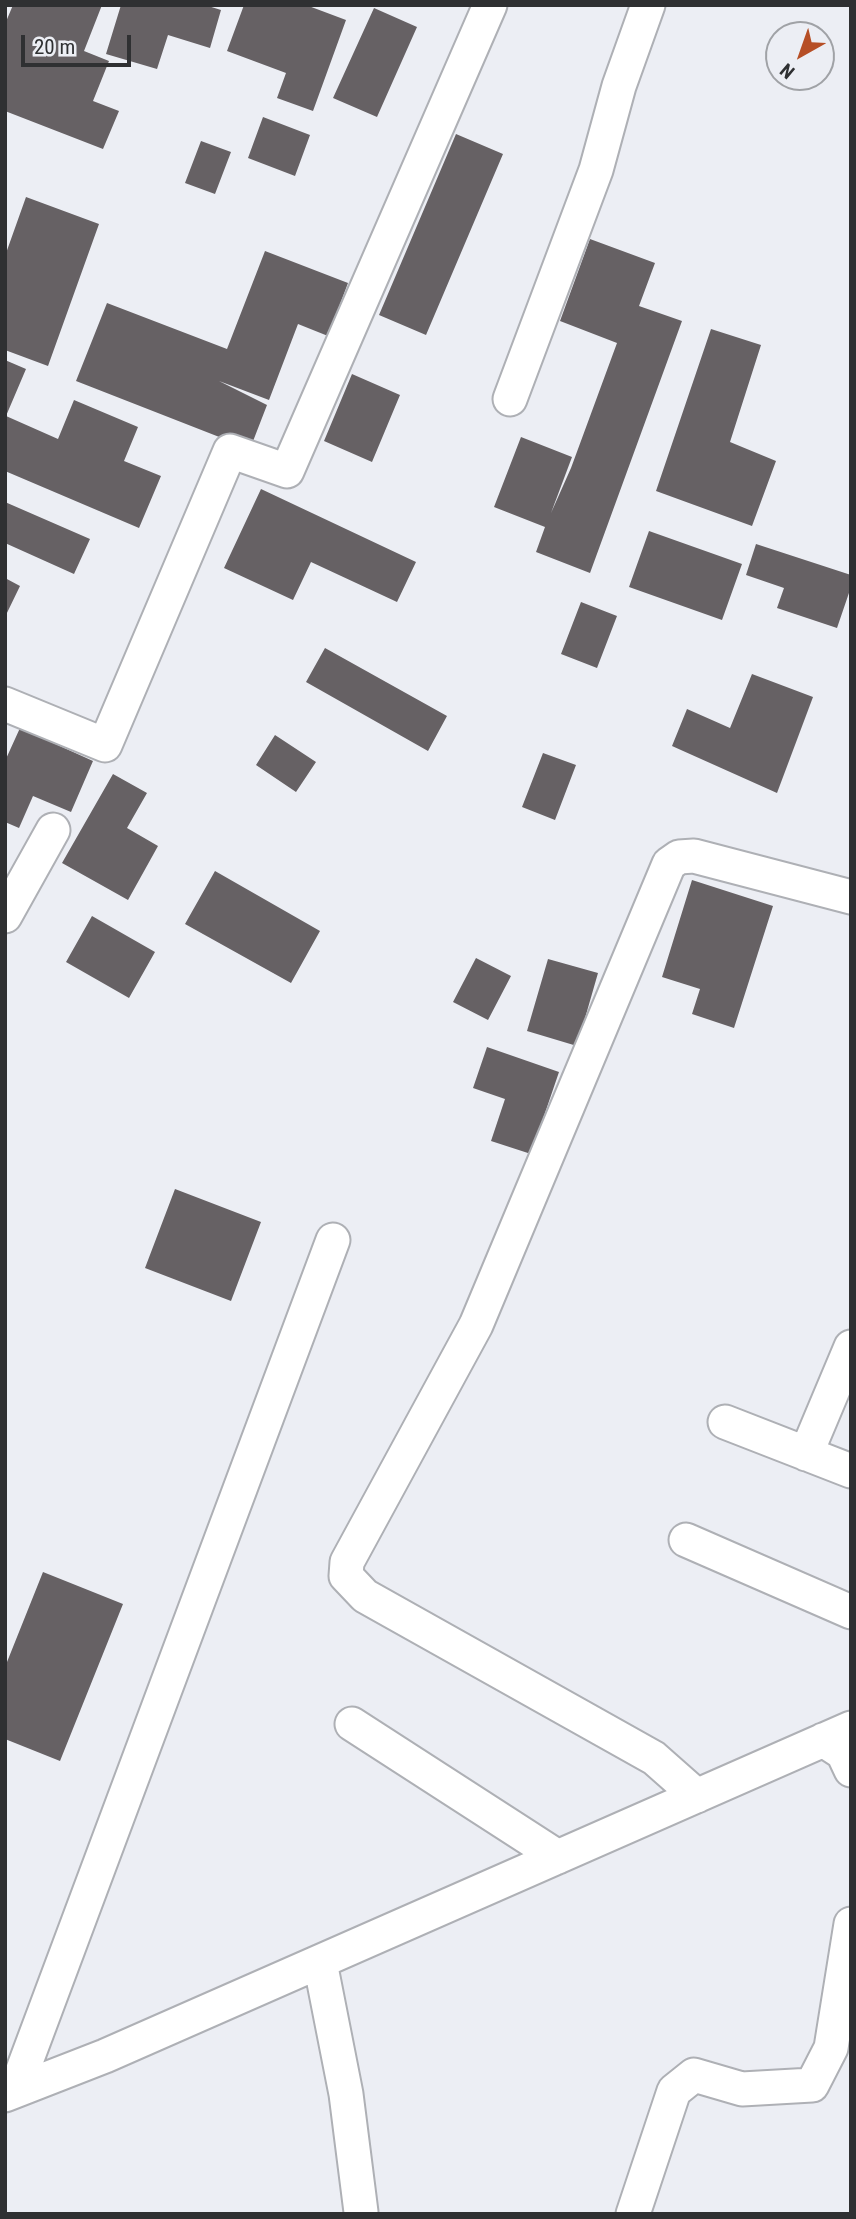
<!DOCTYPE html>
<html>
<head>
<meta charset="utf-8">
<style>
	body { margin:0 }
	#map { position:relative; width:856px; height:2219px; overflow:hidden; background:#eceef4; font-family:"Roboto Condensed",sans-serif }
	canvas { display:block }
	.frame { position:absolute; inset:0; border:7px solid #2f3032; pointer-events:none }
	.north { position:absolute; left:765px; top:21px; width:70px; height:70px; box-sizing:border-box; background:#eceef4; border:2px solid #a0a2a6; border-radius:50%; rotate:220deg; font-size:19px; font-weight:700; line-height:28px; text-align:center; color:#2f3032 }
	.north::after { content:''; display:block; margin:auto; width:24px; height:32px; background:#b64f26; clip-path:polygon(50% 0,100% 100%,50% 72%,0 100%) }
	.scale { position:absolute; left:21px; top:35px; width:110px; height:32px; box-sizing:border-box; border:4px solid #2f3032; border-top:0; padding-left:9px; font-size:21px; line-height:24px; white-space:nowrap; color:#2f3032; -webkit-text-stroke:5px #eceef4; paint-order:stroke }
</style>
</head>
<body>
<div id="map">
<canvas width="856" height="2219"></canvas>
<div class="frame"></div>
<div class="north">N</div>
<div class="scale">20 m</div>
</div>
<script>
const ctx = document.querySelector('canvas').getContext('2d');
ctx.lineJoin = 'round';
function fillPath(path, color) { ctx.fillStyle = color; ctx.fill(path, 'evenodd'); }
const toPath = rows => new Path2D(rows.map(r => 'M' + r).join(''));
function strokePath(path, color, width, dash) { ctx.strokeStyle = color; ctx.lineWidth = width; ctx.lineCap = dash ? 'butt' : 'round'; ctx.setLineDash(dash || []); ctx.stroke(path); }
const building = toPath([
	[13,5,102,5,84,51,109,61,93,101,119,111,103,149,5,111,5,24],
	[121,5,205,5,221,10,210,48,168,35,157,69,106,54],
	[244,5,306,5,346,20,313,111,277,98,286,73,227,51],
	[374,8,417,27,377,117,333,98],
	[263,117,310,135,295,176,248,158],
	[456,134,503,154,426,335,379,315],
	[201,141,231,152,215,194,185,183],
	[26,197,99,224,48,366,5,350,5,256],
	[590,239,655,263,639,306,682,321,590,573,536,552,545,527,494,507,521,437,572,457,551,513,571,468,617,343,560,321],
	[265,251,348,283,328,336,298,324,269,400,219,381,267,405,250,449,76,381,107,303,227,349],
	[711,329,761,345,730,442,776,461,752,526,656,491],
	[5,360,26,369,6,416,58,439,74,400,138,427,124,461,161,476,139,528,5,471],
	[352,374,400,395,372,462,324,441],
	[261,489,416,562,397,602,311,562,293,600,224,568],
	[5,502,90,539,74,574,5,543],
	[649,531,742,564,722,620,629,587],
	[756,544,851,575,851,587,837,628,777,608,784,588,746,575],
	[5,578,20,586,5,617],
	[581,602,617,616,597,668,561,654],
	[325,648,447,716,428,751,306,682],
	[752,674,813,697,777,793,672,746,687,709,730,728],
	[20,728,93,761,71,812,33,796,19,828,5,822,5,761],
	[275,735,316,762,296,792,256,765],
	[543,753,576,765,555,820,522,807],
	[113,774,147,793,127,828,158,846,128,900,62,863],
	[215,871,320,931,291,983,185,924],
	[692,880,773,906,734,1028,692,1014,700,989,662,977],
	[92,916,155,952,129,998,66,962],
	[476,958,511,976,488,1020,453,1002],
	[548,959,598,973,577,1046,527,1031],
	[487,1047,559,1072,531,1154,491,1141,505,1099,473,1088],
	[175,1189,261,1222,231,1301,145,1268],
	[43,1572,123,1604,60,1761,5,1739,5,1667]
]);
const street = toPath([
	[510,399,596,170,619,86,648,5],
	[5,704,105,745,230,451,287,471,490,5],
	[5,916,53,830],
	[725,1422,851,1471],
	[806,1454,851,1347],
	[686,1540,851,1612],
	[352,1724,558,1857],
	[823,1740,843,1753,851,1770],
	[697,1796,654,1758,365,1596,346,1576,347,1562,476,1325,669,864,679,857,694,856,851,897],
	[320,1962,346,2094,361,2212],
	[15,2091,333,1240],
	[5,2095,105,2056,851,1728],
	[633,2214,674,2091,694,2075,742,2089,812,2085,831,2048,851,1924]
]);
fillPath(building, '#666164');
strokePath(street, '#aeb0b5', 37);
strokePath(street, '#fff', 33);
</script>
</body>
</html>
